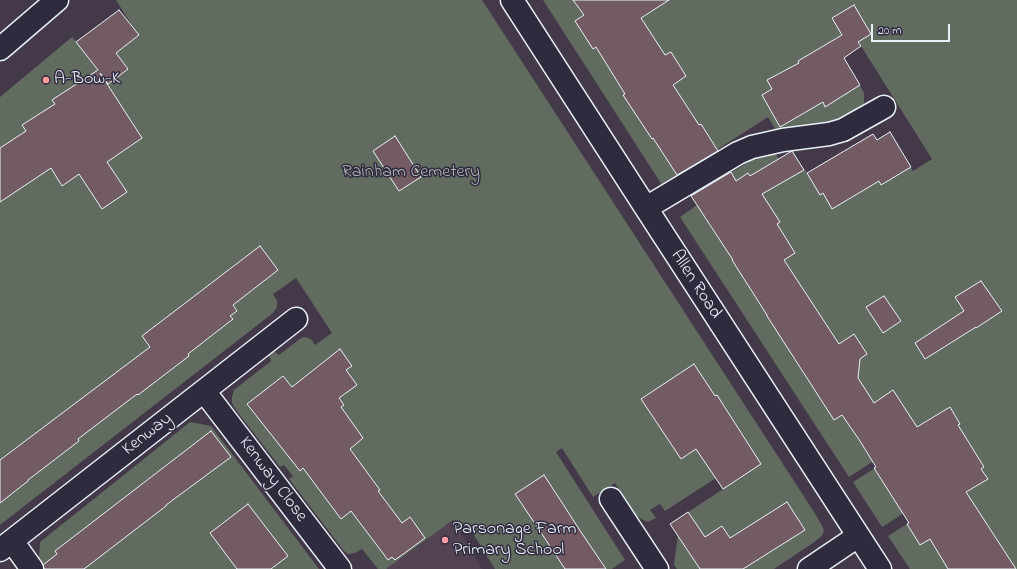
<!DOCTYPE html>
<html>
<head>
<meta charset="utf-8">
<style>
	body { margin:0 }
	#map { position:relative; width:1017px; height:569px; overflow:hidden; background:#433949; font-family:"Indie Flower",sans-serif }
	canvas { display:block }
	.scale { position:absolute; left:871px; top:24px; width:79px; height:18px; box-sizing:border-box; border:2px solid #e8f1f8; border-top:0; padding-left:5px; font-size:12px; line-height:14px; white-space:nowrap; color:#e8f1f8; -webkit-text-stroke:3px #2f2a3d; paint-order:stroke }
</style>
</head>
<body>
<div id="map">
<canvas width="1017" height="569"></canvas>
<div class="scale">20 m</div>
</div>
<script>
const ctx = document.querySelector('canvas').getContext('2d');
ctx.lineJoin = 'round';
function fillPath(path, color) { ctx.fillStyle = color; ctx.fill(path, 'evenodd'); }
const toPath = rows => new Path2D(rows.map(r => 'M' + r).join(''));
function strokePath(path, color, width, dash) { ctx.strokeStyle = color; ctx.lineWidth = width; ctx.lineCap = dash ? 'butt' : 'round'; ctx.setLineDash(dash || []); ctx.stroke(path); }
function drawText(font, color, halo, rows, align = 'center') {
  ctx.font = font + ' "Indie Flower",sans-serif'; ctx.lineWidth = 3; ctx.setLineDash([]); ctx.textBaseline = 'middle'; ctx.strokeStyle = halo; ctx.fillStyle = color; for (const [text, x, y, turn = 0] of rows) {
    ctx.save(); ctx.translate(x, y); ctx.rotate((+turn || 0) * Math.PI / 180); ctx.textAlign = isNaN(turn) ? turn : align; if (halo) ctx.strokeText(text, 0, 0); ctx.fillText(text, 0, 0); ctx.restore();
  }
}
const built = toPath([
	[453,520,482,569,386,569]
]);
const green = toPath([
	[116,0,482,0,816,515,821,524,824,530,822,536,813,543,774,569,677,569,674,565,678,535,670,524,723,489,716,478,665,511,660,504,650,510,656,518,648,522,643,520,637,516,615,483,593,497,562,448,556,452,625,560,612,569,495,569,469,527,460,532,453,520,386,569,378,569,362,549,355,553,348,554,344,551,289,479,293,476,284,465,280,467,236,410,232,403,232,397,234,390,271,361,265,344,279,355,301,338,305,337,311,339,315,345,332,333,296,278,273,294,277,301,277,307,273,313,0,525,0,97,72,37,77,42,119,10,134,29],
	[543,0,1017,0,1017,569,910,569,888,536,940,503,934,494,882,527,853,482,921,439,910,437,849,477,680,217,697,205,692,197,755,158,773,152,775,153,779,159,793,151,804,170,805,169,807,173,873,134,877,140,890,132,913,171,932,159,861,46,844,58,864,93,864,103,859,110,833,123,776,130,768,117,662,185],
	[190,422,211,426,319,569,47,569,39,558,40,542]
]);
const building = toPath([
	[573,0,669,0,641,18,665,55,671,52,686,76,673,85,699,125,701,124,718,151,677,175,653,138,652,139,623,95,625,94,596,47,593,49,575,21,584,15,573,0],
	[854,5,871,34,858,42,861,46,844,58,860,85,825,107,823,102,780,127,762,95,772,89,767,80,799,63,798,61,842,35,832,18,854,5],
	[119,10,139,35,116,53,128,69,108,84,100,73,142,138,107,162,127,192,102,209,79,174,62,186,51,168,0,202,0,148,26,131,22,125,55,104,52,100,98,70,76,42,119,10],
	[890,132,911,167,881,185,879,181,832,209,823,193,820,195,807,173,873,134,877,140,890,132],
	[395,136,421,177,399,191,373,151,395,136],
	[792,151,804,170,762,194,780,222,777,224,795,253,784,260,839,344,854,334,867,354,860,359,858,378,874,403,893,390,917,427,950,407,960,424,958,425,984,467,981,469,988,479,966,492,1016,569,948,569,930,539,920,545,907,524,909,523,874,468,876,467,860,441,842,415,834,420,767,316,767,315,732,260,733,260,691,196,731,172,736,181,748,173,750,176,792,151],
	[260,246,278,270,233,305,237,311,230,316,233,319,188,354,189,356,138,395,137,394,78,439,79,441,28,480,28,481,0,503,0,460,150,347,142,336,260,246],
	[981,281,1002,311,976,328,976,327,925,359,915,343,964,311,955,297,981,281],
	[884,296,901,321,883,333,866,307,884,296],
	[340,349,352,366,346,370,357,385,339,398,344,405,341,407,363,438,350,449,380,490,378,491,402,523,410,517,425,538,395,560,392,557,388,560,351,511,341,519,303,468,300,471,247,404,283,376,292,387,340,349],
	[694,364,715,396,717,395,761,464,723,489,696,449,681,459,641,399,694,364],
	[211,431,231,457,166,505,166,506,84,569,44,569,43,565,57,554,55,551,211,431],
	[544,475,581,532,606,569,565,569,540,531,515,494,544,475],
	[787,502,805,530,743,569,700,569,670,524,688,512,705,537,722,526,730,538,787,502],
	[248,504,288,556,271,569,237,569,210,533,248,504]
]);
const minor = toPath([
	[512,0,646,208,880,569],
	[646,208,738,153,752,147,783,140,829,134,843,130,884,107],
	[204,391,340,569],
	[611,499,657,569],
	[12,541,32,569],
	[0,550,296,319],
	[809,569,858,536]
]);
const tertiary = toPath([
	[0,49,57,0]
]);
const markers = [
	[46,80,4,"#ff9aa2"],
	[445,540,4,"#ff9aa2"]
];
const poiNames = [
	["A-Bow-K",54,80],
	["Parsonage Farm",453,530],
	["Primary School",453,551]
];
const parkNames = [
	["Rainham Cemetery",411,173]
];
const streetNames = [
	["Allen Road",695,285,57],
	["Kenway",148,435,-38],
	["Kenway Close",272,480,53]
];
fillPath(built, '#514351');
fillPath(green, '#626b5f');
fillPath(building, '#735b64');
strokePath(building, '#e8f1f8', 1);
strokePath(minor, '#e8f1f8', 25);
strokePath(tertiary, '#e8f1f8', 25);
strokePath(minor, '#2f2a3d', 22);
strokePath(tertiary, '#2f2a3d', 22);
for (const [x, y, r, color] of markers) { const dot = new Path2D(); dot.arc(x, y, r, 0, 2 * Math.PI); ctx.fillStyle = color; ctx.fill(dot); strokePath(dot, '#2f2a3d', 1.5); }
drawText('18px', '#e8f1f8', '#2f2a3d', poiNames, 'left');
drawText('18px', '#acb5b3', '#2f2a3d', parkNames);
drawText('18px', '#e8f1f8', '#2f2a3d', streetNames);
</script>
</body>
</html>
